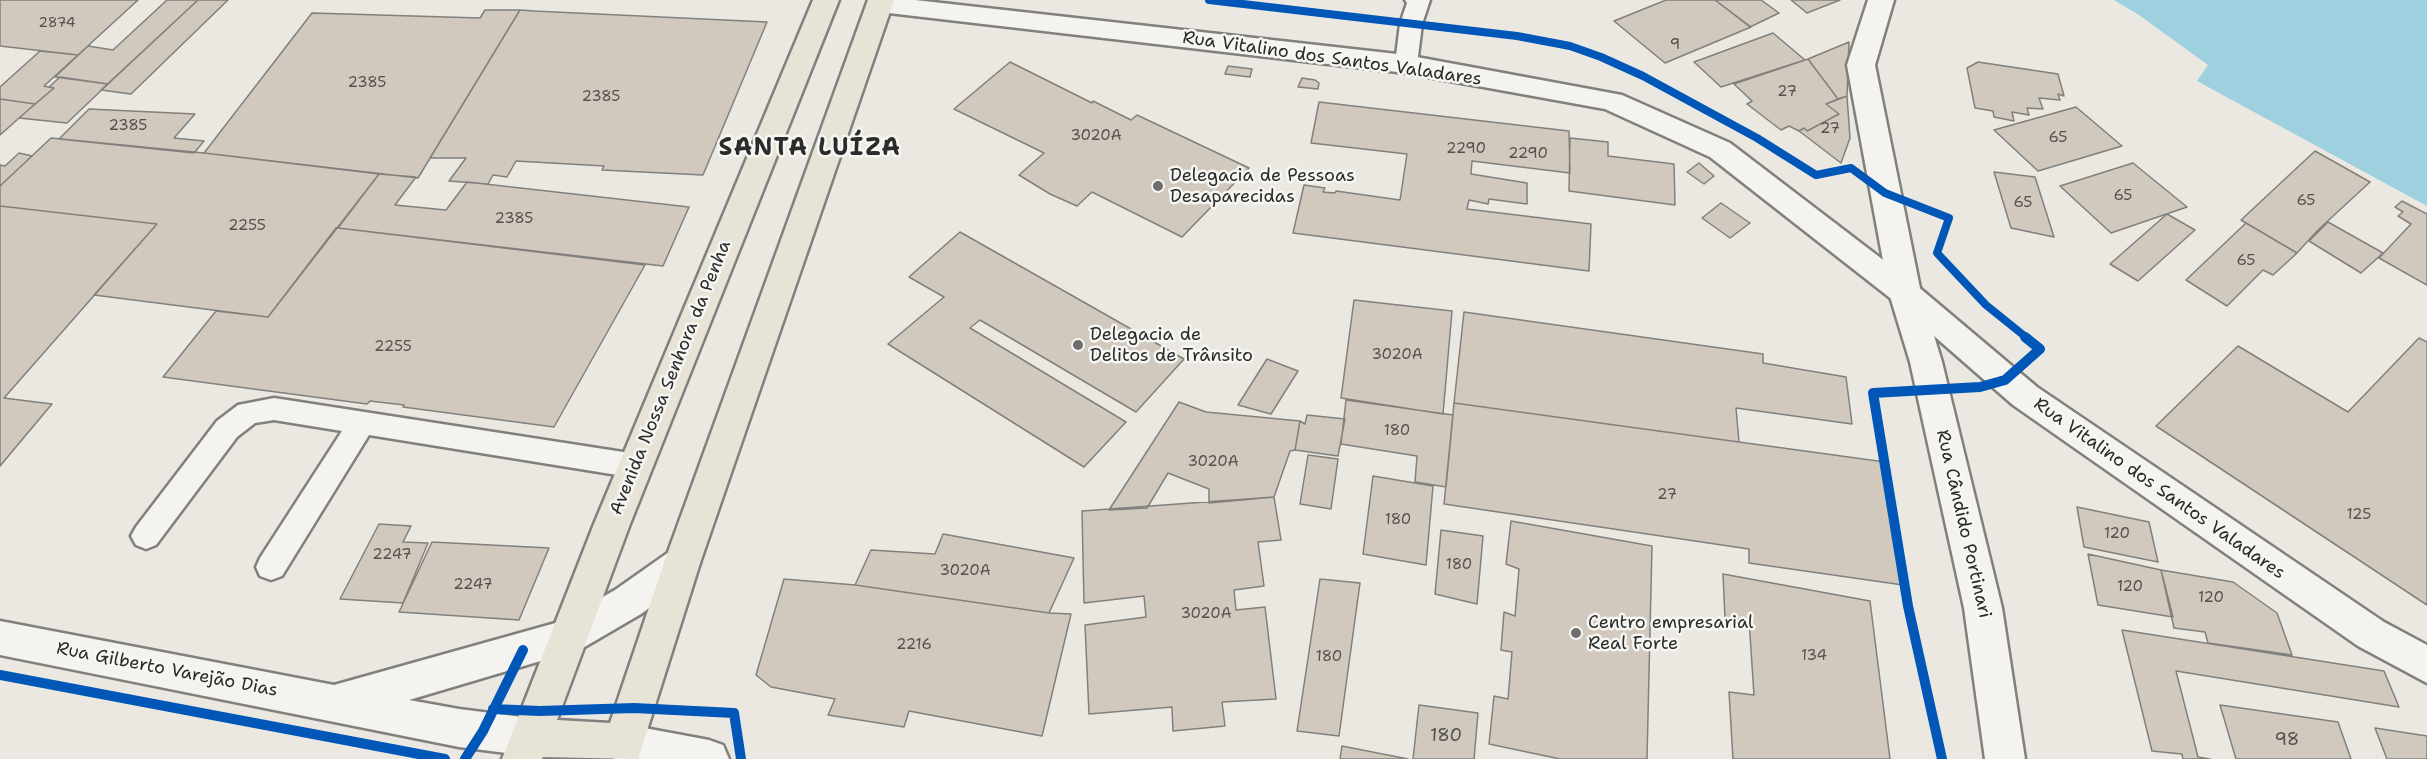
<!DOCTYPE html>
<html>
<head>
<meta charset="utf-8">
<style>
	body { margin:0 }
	canvas { display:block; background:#ebe8e1 }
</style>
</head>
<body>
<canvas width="2427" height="759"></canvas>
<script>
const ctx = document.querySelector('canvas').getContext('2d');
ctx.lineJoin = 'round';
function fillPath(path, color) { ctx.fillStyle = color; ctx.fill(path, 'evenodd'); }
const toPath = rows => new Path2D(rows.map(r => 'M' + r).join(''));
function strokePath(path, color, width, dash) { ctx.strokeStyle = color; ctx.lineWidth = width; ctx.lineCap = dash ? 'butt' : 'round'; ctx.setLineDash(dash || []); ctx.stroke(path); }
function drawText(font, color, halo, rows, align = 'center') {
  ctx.font = font + ' "Shantell Sans",sans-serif'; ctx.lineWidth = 5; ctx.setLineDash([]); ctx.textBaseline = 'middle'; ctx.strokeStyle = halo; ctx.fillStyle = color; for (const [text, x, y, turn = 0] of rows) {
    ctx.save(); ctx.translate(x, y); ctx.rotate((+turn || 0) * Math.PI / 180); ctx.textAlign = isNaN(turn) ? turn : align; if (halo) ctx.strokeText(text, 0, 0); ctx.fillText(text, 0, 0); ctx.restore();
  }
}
const water = toPath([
	[2114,0,2427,0,2427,206,2197,81,2208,65,2139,15]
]);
const building = toPath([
	[0,0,138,0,78,55,0,46,0,0],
	[167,0,198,0,108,84,55,77,88,46,113,50,167,0],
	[198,0,228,0,131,94,101,90,198,0],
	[1666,0,1715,0,1751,27,1665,63,1614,21,1666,0],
	[1715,0,1761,0,1779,13,1750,27,1715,0],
	[1791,0,1840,0,1807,13,1791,0],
	[485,10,520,10,418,178,204,153,312,13,480,18,485,10],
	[520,10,534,11,767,22,703,175,602,170,604,166,516,161,507,177,493,175,488,184,449,181,466,158,430,158,520,10],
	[1773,33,1805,60,1721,87,1694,62,1773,33],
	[1849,42,1847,96,1838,99,1808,59,1849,42],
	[40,51,78,55,44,86,54,88,35,104,0,99,0,87,40,51],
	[1808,59,1838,99,1826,104,1839,114,1807,131,1804,128,1799,131,1789,126,1781,130,1747,104,1752,101,1734,84,1808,59],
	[1010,62,1092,103,1093,101,1131,120,1137,115,1249,168,1182,237,1092,192,1077,206,1050,194,1019,175,1044,153,954,109,1010,62],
	[1978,62,2058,74,2064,96,2058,94,2060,100,2039,98,2043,109,2027,108,2029,115,2012,112,2014,121,1994,117,1993,111,1975,108,1967,68,1978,62],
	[1228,66,1252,69,1250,77,1225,74,1228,66],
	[60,77,108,84,67,123,19,118,54,88,49,87,60,77],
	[1302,78,1315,80,1319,83,1318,89,1298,87,1302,78],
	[1847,96,1850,138,1841,163,1799,131,1804,128,1807,131,1839,114,1826,104,1847,96],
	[0,99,35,104,0,135,0,99],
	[1319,102,1569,131,1570,173,1472,161,1471,174,1527,183,1527,204,1489,199,1488,204,1469,200,1467,209,1591,224,1589,271,1293,233,1304,185,1325,188,1323,192,1335,193,1336,191,1400,200,1407,154,1311,143,1319,102],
	[2076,107,2122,146,2038,171,1994,130,2076,107],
	[89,109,195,114,174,138,204,141,194,153,59,139,89,109],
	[51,138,204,153,379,174,268,317,94,295,157,224,0,206,0,186,51,138],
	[1570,138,1608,142,1608,156,1674,164,1675,205,1569,191,1570,138],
	[2315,151,2370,182,2318,230,2297,253,2241,220,2315,151],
	[19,153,32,156,0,186,0,165,5,166,19,153],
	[1699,163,1714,176,1704,184,1687,172,1699,163],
	[2133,163,2187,207,2111,233,2060,186,2133,163],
	[1994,172,2035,177,2054,237,2011,228,1994,172],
	[379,174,416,177,395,205,446,210,467,182,689,207,663,266,338,228,379,174],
	[2402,201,2427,214,2427,285,2379,258,2411,224,2398,216,2403,212,2395,207,2402,201],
	[1721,203,1750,223,1730,238,1702,218,1721,203],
	[0,206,157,224,4,398,52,404,0,466,0,206],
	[2167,214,2195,230,2138,281,2110,264,2167,214],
	[2328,222,2383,253,2361,273,2309,241,2328,222],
	[2246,223,2297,253,2273,275,2263,270,2227,306,2186,280,2246,223],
	[336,228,338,228,645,265,554,427,403,407,404,405,370,401,367,404,163,377,216,311,268,317,336,228],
	[960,232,1184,359,1136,412,980,320,970,328,1126,422,1084,467,888,344,944,297,909,277,960,232],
	[1354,300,1452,311,1443,414,1341,398,1354,300],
	[1464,312,1763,354,1763,363,1846,377,1852,424,1736,408,1739,442,1454,403,1464,312],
	[2419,338,2427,342,2427,605,2156,426,2238,346,2348,412,2419,338],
	[1267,359,1298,371,1271,414,1238,405,1267,359],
	[1346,400,1453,415,1446,487,1415,482,1417,456,1341,444,1346,400],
	[1179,402,1206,412,1300,421,1295,450,1290,451,1274,497,1209,503,1209,489,1168,473,1147,508,1109,510,1179,402],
	[1454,403,1885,462,1903,585,1749,563,1749,549,1444,504,1454,403],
	[1307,415,1345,419,1338,456,1295,450,1300,421,1305,424,1307,415],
	[1308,455,1338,459,1331,509,1300,504,1308,455],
	[1373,476,1433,486,1426,565,1363,554,1373,476],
	[1274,497,1281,540,1258,542,1264,586,1234,590,1236,610,1265,607,1276,699,1222,702,1225,726,1173,731,1172,707,1089,714,1085,625,1146,617,1144,596,1084,603,1082,511,1274,497],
	[2077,507,2149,522,2158,562,2084,547,2077,507],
	[1511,521,1652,546,1647,759,1560,759,1489,744,1494,696,1508,699,1512,652,1501,650,1504,612,1515,616,1519,569,1506,564,1511,521],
	[379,524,411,526,403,542,428,543,403,603,340,599,379,524],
	[1441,530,1483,536,1477,604,1435,594,1441,530],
	[943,534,1074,558,1049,613,855,585,871,550,935,554,943,534],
	[432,542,549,548,519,620,399,612,432,542],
	[2088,554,2161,570,2173,617,2098,605,2088,554],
	[2161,570,2233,582,2277,613,2292,655,2208,643,2205,632,2174,628,2161,570],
	[1723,574,1870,601,1890,759,1733,759,1729,692,1754,695,1749,620,1725,618,1723,574],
	[784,579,855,585,1049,613,1071,614,1042,736,909,711,904,727,828,715,835,699,771,687,756,675,784,579],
	[1320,579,1360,583,1339,736,1297,731,1320,579],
	[2122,630,2384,671,2399,707,2176,671,2198,757,2210,759,2183,759,2182,754,2152,751,2122,630],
	[1419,705,1478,713,1474,759,1413,759,1419,705],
	[2220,705,2338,722,2351,759,2236,759,2220,705],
	[2375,728,2427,736,2427,759,2387,759,2375,728],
	[1342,746,1408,759,1340,759,1342,746]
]);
const lane = toPath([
	[1405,0,1430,0,1422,24,1417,64,1414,69,1406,71,1398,69,1395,64,1400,24,1407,3,1405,0],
	[274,398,636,454,646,458,650,466,646,474,636,478,369,435,282,576,271,580,260,576,256,567,260,558,342,431,274,420,255,423,237,437,156,545,146,549,136,545,131,536,136,527,217,421,238,405,274,398]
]);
const street = toPath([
	[1868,0,1894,0,1875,65,1921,293,1942,362,2002,608,2025,759,1985,759,1964,608,1910,362,1889,293,1847,65,1868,0],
	[682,547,695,552,700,563,695,574,641,614,581,649,409,700,459,709,530,718,544,724,550,737,544,750,530,756,459,747,0,655,0,621,334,685,559,622,615,590,669,552,682,547],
	[623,724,709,740,723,745,729,759,615,759,609,756,603,743,609,730,623,724]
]);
const secondary = toPath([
	[870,0,915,0,1406,55,1622,95,1730,143,1916,285,2037,387,2384,622,2427,645,2427,683,2358,646,2013,405,1894,301,1710,157,1605,109,1406,73,880,12,871,10,867,4,870,0]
]);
const primary = toPath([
	[813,0,839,0,630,524,557,720,610,723,664,563,868,0,894,0,700,563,638,759,543,757,542,759,502,759,594,524,813,0]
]);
const cyclewayFar1 = toPath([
	[1209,0,1517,36,1570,46,1601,57,1643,76,1757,138,1816,175,1851,168,1885,193,1949,218,1937,253,1986,305,2027,338]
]);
const cycleway = toPath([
	[0,675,445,759],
	[493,709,540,711,634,708,734,713,741,759],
	[465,759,483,731,523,650],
	[1942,759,1908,606,1873,393,1980,387,2005,380,2040,349,2025,337]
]);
const markers = [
	[1158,186,6,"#6e6d6b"],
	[1078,345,6,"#6e6d6b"],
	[1576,633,6,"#6e6d6b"]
];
const farNumbernames = [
	["2874",57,23]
];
const numberNames = [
	["9",1675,45],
	["2385",367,83],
	["27",1787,92],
	["2385",601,97],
	["2385",128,126],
	["27",1830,129],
	["3020A",1096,136],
	["65",2058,138],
	["2290",1466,149],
	["2290",1528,154],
	["65",2123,196],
	["65",2306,201],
	["65",2023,203],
	["2385",514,219],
	["2255",247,226],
	["65",2246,261],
	["2255",393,347],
	["3020A",1397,355],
	["180",1397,431],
	["3020A",1213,462],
	["27",1667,495],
	["125",2359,515],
	["180",1398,520],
	["120",2117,534],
	["2247",392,555],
	["180",1459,565],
	["3020A",965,571],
	["2247",473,585],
	["120",2130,587],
	["120",2211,598],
	["3020A",1206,614],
	["2216",914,645],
	["134",1814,656],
	["180",1329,657]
];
const streetNames = [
	["Rua Vitalino dos Santos Valadares",1332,59,8],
	["Avenida Nossa Senhora da Penha",671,378,-68],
	["Rua Vitalino dos Santos Valadares",2159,489,35],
	["Rua Cândido Portinari",1963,524,77],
	["Rua Gilberto Varejão Dias",167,670,11]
];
const poiNames = [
	["Delegacia de Pessoas",1170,176],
	["Desaparecidas",1170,197],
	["Delegacia de",1090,335],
	["Delitos de Trânsito",1090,356],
	["Centro empresarial",1588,623],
	["Real Forte",1588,644]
];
const nearNumbernames = [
	["180",1446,736],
	["98",2287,740]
];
const districtNames = [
	["SANTA LUÍZA",810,149]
];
fillPath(water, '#9ed0df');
fillPath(building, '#d1c9bd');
strokePath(building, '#81807d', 1.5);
strokePath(lane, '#81807d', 5);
strokePath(street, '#81807d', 5);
strokePath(secondary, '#81807d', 5);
strokePath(primary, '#81807d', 5);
fillPath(lane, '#f4f3f0');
fillPath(street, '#f4f3f0');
fillPath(secondary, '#f4f3f0');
fillPath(primary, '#e7e4d7');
strokePath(cyclewayFar1, '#0057b8', 8);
strokePath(cycleway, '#0057b8', 10);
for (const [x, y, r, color] of markers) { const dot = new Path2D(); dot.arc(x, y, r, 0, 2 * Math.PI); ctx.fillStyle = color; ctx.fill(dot); strokePath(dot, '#f6f6f2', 2); }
drawText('14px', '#545250', null, farNumbernames);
drawText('15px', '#545250', null, numberNames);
drawText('18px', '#2b2b2b', '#f6f6f2', streetNames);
drawText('18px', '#2b2b2b', '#f6f6f2', poiNames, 'left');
drawText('18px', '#545250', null, nearNumbernames);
ctx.letterSpacing = '1.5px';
drawText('bold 24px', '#2b2b2b', '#f6f6f2', districtNames);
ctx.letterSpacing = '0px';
</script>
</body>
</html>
